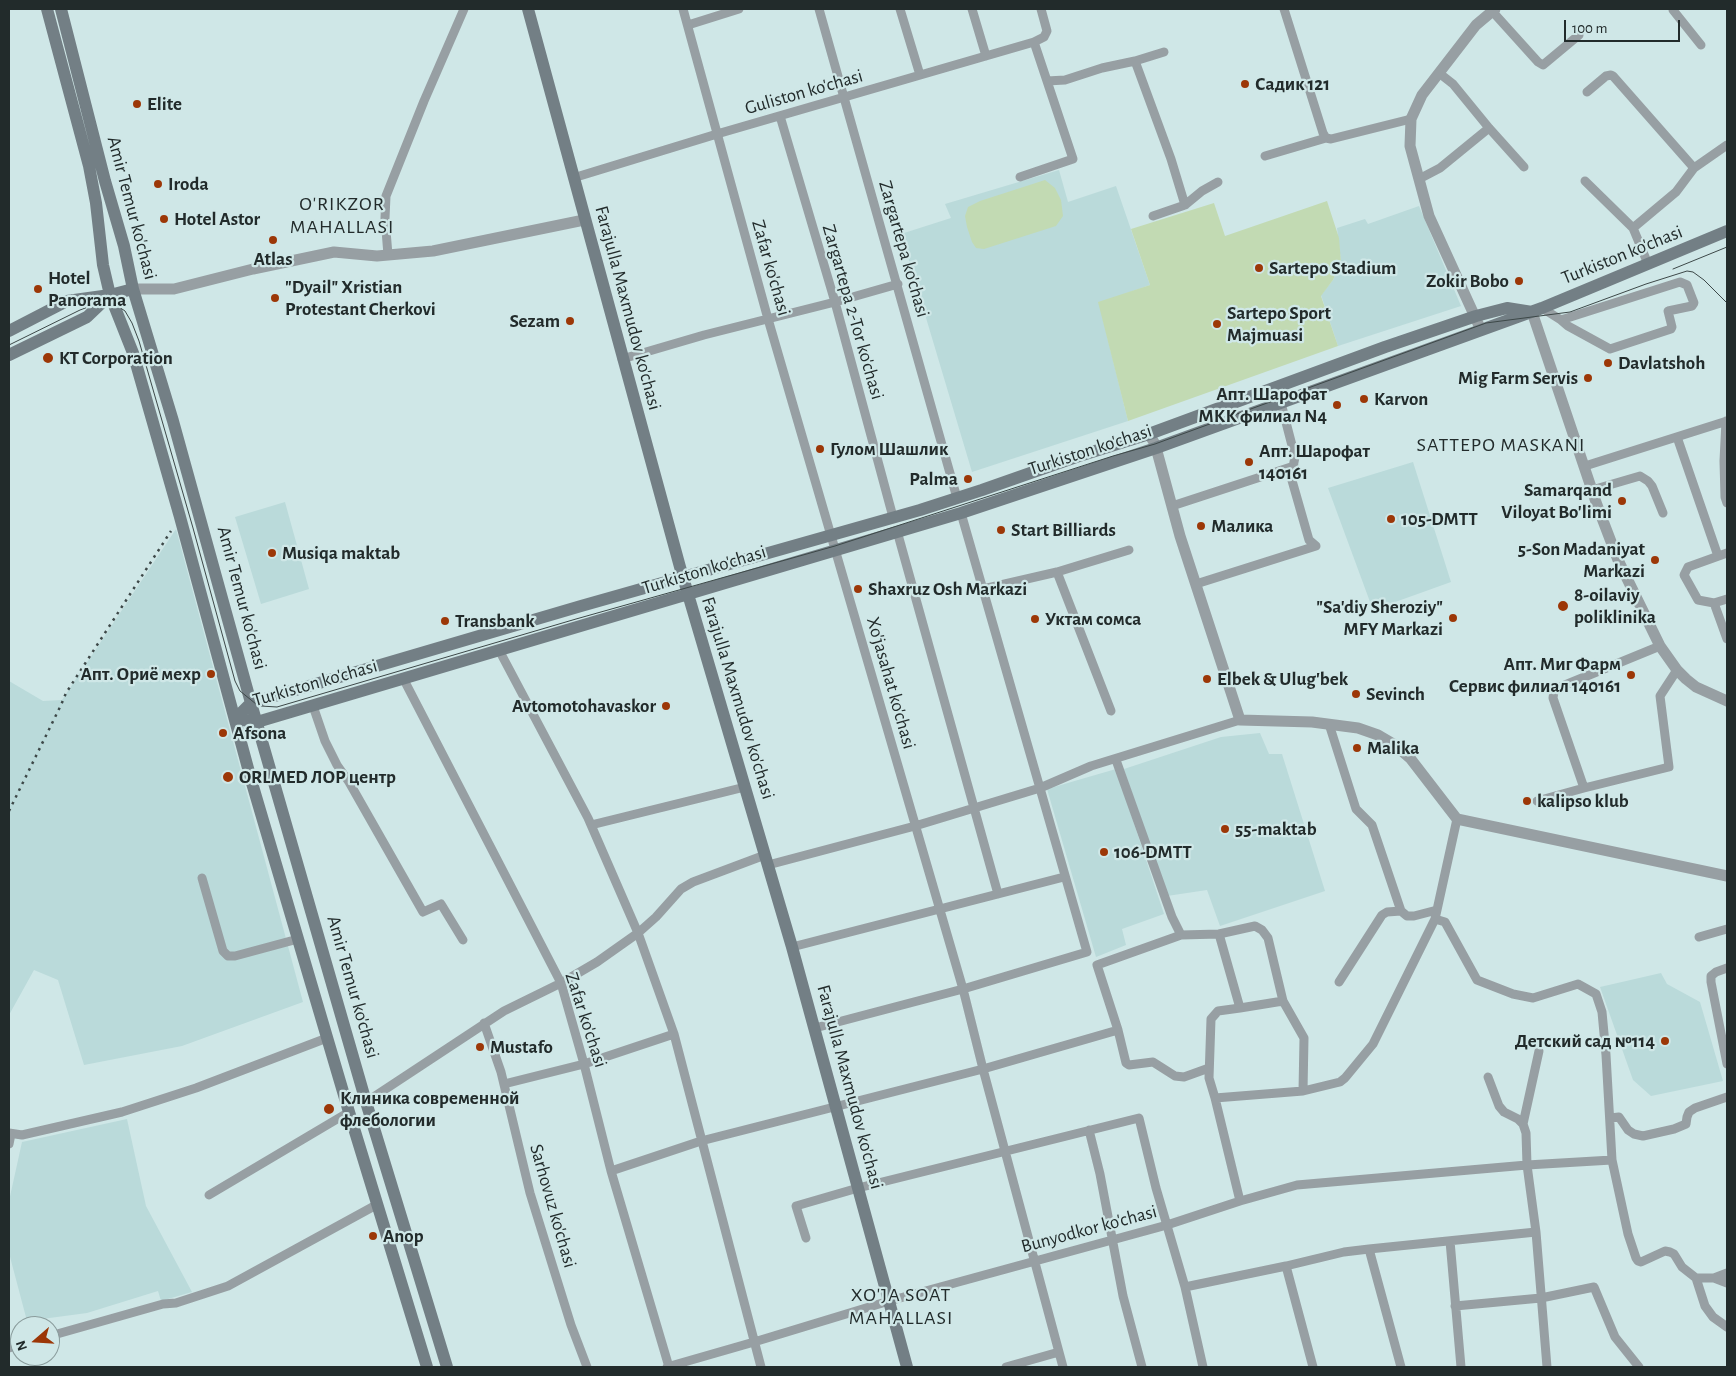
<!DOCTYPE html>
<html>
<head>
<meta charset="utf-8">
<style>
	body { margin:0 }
	#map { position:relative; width:1736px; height:1376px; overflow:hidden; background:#cfe7e7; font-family:"Alegreya Sans",sans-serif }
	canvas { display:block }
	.frame { position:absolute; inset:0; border:10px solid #222b2b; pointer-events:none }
	.north { position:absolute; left:10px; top:1316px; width:50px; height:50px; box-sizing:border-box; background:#cfe7e7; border:1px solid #8a9c9c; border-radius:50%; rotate:251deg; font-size:14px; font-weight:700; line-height:20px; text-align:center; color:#222b2b }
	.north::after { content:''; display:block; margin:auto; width:18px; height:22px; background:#9c3707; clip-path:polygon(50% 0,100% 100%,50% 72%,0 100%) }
	.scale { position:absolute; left:1564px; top:20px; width:116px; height:22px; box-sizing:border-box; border:2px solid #222b2b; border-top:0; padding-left:6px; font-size:15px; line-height:18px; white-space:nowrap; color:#222b2b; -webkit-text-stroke:4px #cfe7e7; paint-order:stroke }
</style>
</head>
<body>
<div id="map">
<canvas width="1736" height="1376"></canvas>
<div class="frame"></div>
<div class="north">N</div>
<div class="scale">100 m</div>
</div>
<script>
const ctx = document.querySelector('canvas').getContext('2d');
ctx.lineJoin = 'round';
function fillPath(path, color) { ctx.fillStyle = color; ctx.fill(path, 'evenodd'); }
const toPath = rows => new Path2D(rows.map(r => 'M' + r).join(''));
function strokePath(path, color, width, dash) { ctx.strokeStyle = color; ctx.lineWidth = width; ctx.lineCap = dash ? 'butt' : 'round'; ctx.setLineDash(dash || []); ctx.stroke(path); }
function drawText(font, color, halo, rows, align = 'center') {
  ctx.font = font + ' "Alegreya Sans",sans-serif'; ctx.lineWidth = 4.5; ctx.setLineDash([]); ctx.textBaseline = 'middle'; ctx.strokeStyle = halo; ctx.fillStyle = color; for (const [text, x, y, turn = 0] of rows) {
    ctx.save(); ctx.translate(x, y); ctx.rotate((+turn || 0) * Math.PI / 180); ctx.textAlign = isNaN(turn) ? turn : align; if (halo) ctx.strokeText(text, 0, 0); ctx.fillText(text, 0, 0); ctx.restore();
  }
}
const built = toPath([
	[1059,170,1068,202,1116,186,1150,285,1099,303,1128,421,972,472,901,234,951,218,945,204],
	[1419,206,1461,306,1338,346,1321,295,1333,280,1341,262,1337,228,1365,219,1368,224],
	[1413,462,1451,582,1373,610,1328,488],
	[285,502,309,589,261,604,235,517],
	[176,529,303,1002,182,1046,84,1065,58,980,34,970,9,1015,9,681,43,701,62,700],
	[1260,733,1269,754,1282,754,1325,891,1220,926,1207,890,1167,896,1124,769,1221,737],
	[1116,769,1164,914,1122,929,1126,945,1096,957,1047,789],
	[1661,973,1667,984,1700,1002,1723,1081,1651,1096,1633,1080,1600,987],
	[127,1119,146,1206,192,1292,161,1301,158,1291,87,1313,27,1321,9,1253,9,1201,22,1142]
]);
const green = toPath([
	[1045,180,1055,188,1061,200,1063,216,1056,226,984,249,976,248,972,242,967,227,965,216,968,207,980,201],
	[1327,201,1339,238,1341,262,1333,280,1321,296,1338,346,1128,421,1098,302,1150,285,1131,229,1214,203,1225,236]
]);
const minor = toPath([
	[683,9,768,319,963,989,983,1069,1063,1367],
	[819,9,957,498],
	[900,9,920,75],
	[972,9,986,56],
	[1284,9,1323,133,1326,138,1331,139,1411,119],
	[1673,10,1701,45],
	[1492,11,1538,62,1543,65,1579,35],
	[688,25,739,9],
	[1034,42,1047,81,1065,80,1102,68,1135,61,1171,159,1185,205,1153,216],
	[1135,61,1164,52],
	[1439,73,1453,84,1489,128,1524,167],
	[1587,92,1606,76,1611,75,1613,76,1694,168,1727,145],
	[780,116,835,302,893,517],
	[1265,156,1326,138],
	[1020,177,1073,159,1047,81],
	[573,178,717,134,1034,42,1044,37,1047,31,1041,9],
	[1419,179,1440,168,1489,128],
	[1585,181,1633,228,1648,264],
	[1185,205,1202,191,1218,182],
	[1633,228,1676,192,1694,168],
	[388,255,385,218,386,196,424,101,464,9],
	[1542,308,1561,320,1568,326,1610,349,1671,329,1672,327,1668,311,1692,306,1694,303,1687,285,1680,282,1561,320],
	[622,359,704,335,835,302,898,284],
	[1281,403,1295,457,1291,477,1309,540,1316,546],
	[1726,421,1724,461,1725,497,1727,503],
	[1677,437,1718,556],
	[1585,466,1727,421],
	[1592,490,1640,476,1648,481,1652,486,1663,513],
	[1172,506,1294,466],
	[897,531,998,894],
	[1727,553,1688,567,1684,575,1698,600,1714,603,1727,599],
	[1057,572,1111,711],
	[1196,584,1316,546],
	[983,589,1057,572,1129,550],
	[1714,603,1727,639],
	[499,650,588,818,638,933,674,1034,761,1367],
	[403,678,561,983,584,1064,611,1171,669,1367],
	[313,706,325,741,337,765,349,782,423,912,441,904,463,940],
	[1329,724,1356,809,1372,825,1401,911],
	[1116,760,1172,917,1181,935,1219,934],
	[1584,788,1669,767,1660,696,1677,670],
	[1537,801,1584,788,1553,698,1554,691,1560,687,1660,646],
	[591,825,745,787],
	[768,865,915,826,1040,788,1091,766,1240,720],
	[202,878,223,951,228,956,235,956,298,939],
	[1435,919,1445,922,1477,980,1513,994,1533,998,1578,984,1596,994,1602,1012,1606,1055,1612,1160,1628,1234,1636,1258,1638,1261,1641,1262,1665,1251,1670,1252,1674,1254,1682,1267,1696,1278,1714,1278],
	[1181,935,1097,965,1118,1030,1126,1063,1129,1065,1153,1062,1175,1076,1184,1077,1209,1068],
	[1699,937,1727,929],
	[792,947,1064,877],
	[1727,968,1716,972,1711,976,1711,982,1727,1064],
	[1339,982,1382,915,1387,912,1401,911,1407,916,1414,916,1437,910],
	[1240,1008,1283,1001],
	[484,1023,501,1072,530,1193,571,1325,587,1367],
	[815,1028,963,989,1087,952,961,513],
	[1488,1077,1499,1106,1504,1112,1518,1119,1523,1124,1526,1133,1527,1165,1536,1232,1547,1367],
	[504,1084,584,1064,674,1034],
	[1215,1098,1209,1078,1211,1019,1218,1011,1240,1008,1219,934,1255,926,1262,930,1268,938,1283,1001,1304,1038,1303,1091],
	[366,1102,504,1011,561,983,597,962,638,933,656,917,681,889,693,882,765,855],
	[1610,1118,1619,1117,1628,1130,1634,1134,1643,1136,1674,1129,1686,1124,1687,1117,1689,1112,1695,1108,1727,1097],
	[1523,1124,1539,1051],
	[1089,1130,1100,1174,1123,1296,1142,1367],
	[9,1133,22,1135,122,1112,196,1088,327,1038],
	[9,1144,11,1134],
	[611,1171,701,1141,983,1069,1118,1030],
	[209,1195,349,1112],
	[1240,1201,1215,1098,1303,1091,1340,1082,1345,1078,1373,1044,1435,919,1457,819],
	[806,1238,796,1206,858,1188,1139,1118,1156,1188,1185,1287,1203,1367],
	[1450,1241,1461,1367],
	[1369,1249,1401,1367],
	[1286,1266,1344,1252,1369,1249,1536,1232],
	[1727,1273,1714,1278,1727,1283],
	[1696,1278,1705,1306,1713,1317,1727,1327],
	[1185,1287,1286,1266,1313,1367],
	[1455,1306,1541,1298,1594,1287,1615,1337,1639,1367],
	[50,1336,163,1304,176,1303,228,1286,378,1204],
	[9,1348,20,1345],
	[667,1367,754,1342,889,1301,1167,1225,1240,1201,1297,1185,1527,1165,1612,1160],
	[1006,1367,1059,1352]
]);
const tertiary = toPath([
	[133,289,174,289,253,269,334,252,377,256,433,251,584,220],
	[1532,312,1597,505,1618,560,1660,646,1677,670,1686,679,1696,687,1727,701],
	[1481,330,1429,216,1410,146,1411,119,1422,95,1476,25,1495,9],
	[1149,434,1155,444,1180,536,1240,720,1312,722,1358,728,1378,735,1395,745,1410,758,1457,819,1727,876]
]);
const secondary = toPath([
	[47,9,89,166,96,203,103,265,110,295,133,353,180,517,252,783,349,1112,427,1367],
	[61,9,105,181,124,246,133,289,173,421,251,703,366,1102,447,1367],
	[528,9,680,567,792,947,907,1367],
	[9,331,67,301,110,295,133,289],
	[9,355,87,317,110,295],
	[235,719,257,722,961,513,1156,448,1542,308,1727,231],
	[235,719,251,703,581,606,920,510,982,490,1076,457,1149,434,1385,347,1476,316,1507,308,1532,312]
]);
const tram = toPath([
	[1673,269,1727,247],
	[9,345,80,310,96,304,113,303,125,311,132,323,139,341,193,528,235,681,240,691,256,704,261,706,277,707,576,619,835,546,1113,456,1155,444,1486,323,1570,312,1646,284,1687,271,1693,272,1704,280,1727,303]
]);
const rail = toPath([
	[9,811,61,705,66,693,171,531]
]);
const markers = [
	[1245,84,5,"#9c3707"],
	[137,104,5,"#9c3707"],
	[158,184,5,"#9c3707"],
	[164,219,5,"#9c3707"],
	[273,240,5,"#9c3707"],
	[1259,268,5,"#9c3707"],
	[1519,281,5,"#9c3707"],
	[38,289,5,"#9c3707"],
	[275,298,5,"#9c3707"],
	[570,321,5,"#9c3707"],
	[1217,324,5,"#9c3707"],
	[48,358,6,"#9c3707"],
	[1608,363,5,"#9c3707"],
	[1588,378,5,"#9c3707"],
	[1364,399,5,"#9c3707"],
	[1337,405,5,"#9c3707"],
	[820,449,5,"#9c3707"],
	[1249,462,5,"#9c3707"],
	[968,479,5,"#9c3707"],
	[1622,501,5,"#9c3707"],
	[1391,519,5,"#9c3707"],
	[1201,526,5,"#9c3707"],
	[1001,530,5,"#9c3707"],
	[272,553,5,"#9c3707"],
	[1655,560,5,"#9c3707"],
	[858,589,5,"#9c3707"],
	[1563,606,6,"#9c3707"],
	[1453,618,5,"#9c3707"],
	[1035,619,5,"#9c3707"],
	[445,621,5,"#9c3707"],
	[211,674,5,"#9c3707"],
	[1631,675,5,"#9c3707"],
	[1207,679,5,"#9c3707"],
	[1356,694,5,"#9c3707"],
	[666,706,5,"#9c3707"],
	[223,733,5,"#9c3707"],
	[1357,748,5,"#9c3707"],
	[228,777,6,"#9c3707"],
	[1527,801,5,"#9c3707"],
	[1225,829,5,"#9c3707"],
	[1104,852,5,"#9c3707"],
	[1665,1041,5,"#9c3707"],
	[480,1047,5,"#9c3707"],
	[329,1109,6,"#9c3707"],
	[373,1236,5,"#9c3707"]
];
const poiNames = [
	["Садик 121",1255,84],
	["Elite",147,104],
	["Iroda",168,184],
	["Hotel Astor",174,219],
	["Atlas",273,259,"center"],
	["Sartepo Stadium",1269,268],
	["Hotel",48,278],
	["Panorama",48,300],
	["Zokir Bobo",1509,281,"right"],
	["\"Dyail\" Xristian",285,287],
	["Protestant Cherkovi",285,309],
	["Sartepo Sport",1227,313],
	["Majmuasi",1227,335],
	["Sezam",560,321,"right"],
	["KT Corporation",59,358],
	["Davlatshoh",1618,363],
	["Mig Farm Servis",1578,378,"right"],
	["Апт. Шарофат",1327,394,"right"],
	["МКК филиал N4",1327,416,"right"],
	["Karvon",1374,399],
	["Гулом Шашлик",830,449],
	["Апт. Шарофат",1259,451],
	["140161",1259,473],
	["Palma",958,479,"right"],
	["Samarqand",1612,490,"right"],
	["Viloyat Bo'limi",1612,512,"right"],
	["105-DMTT",1401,519],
	["Малика",1211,526],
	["Start Billiards",1011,530],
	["5-Son Madaniyat",1645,549,"right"],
	["Markazi",1645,571,"right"],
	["Musiqa maktab",282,553],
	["Shaxruz Osh Markazi",868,589],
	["8-oilaviy",1574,595],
	["poliklinika",1574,617],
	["\"Sa'diy Sheroziy\"",1443,607,"right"],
	["MFY Markazi",1443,629,"right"],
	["Уктам сомса",1045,619],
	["Transbank",455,621],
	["Апт. Миг Фарм",1621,664,"right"],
	["Сервис филиал 140161",1621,686,"right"],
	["Апт. Ориё мехр",201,674,"right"],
	["Elbek & Ulug'bek",1217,679],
	["Sevinch",1366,694],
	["Avtomotohavaskor",656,706,"right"],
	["Afsona",233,733],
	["Malika",1367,748],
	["ORLMED ЛОР центр",239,777],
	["kalipso klub",1537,801],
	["55-maktab",1235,829],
	["106-DMTT",1114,852],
	["Детский сад №114",1655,1041,"right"],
	["Mustafo",490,1047],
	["Клиника современной",340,1098],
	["флебологии",340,1120],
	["Anop",383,1236]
];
const streetNames = [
	["Guliston ko'chasi",804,92,-16],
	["Amir Temur ko'chasi",132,208,75],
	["Zargartepa ko'chasi",904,249,74],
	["Turkiston ko'chasi",1622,255,-22],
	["Zafar ko'chasi",771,268,74],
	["Farajulla Maxmudov ko'chasi",628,308,75],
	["Zargartepa 2-Tor ko'chasi",853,312,74],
	["Turkiston ko'chasi",1090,450,-18],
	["Turkiston ko'chasi",704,570,-17],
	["Amir Temur ko'chasi",242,598,75],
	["Turkiston ko'chasi",315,683,-16],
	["Xo'jasahat ko'chasi",891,683,74],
	["Farajulla Maxmudov ko'chasi",738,698,73],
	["Amir Temur ko'chasi",353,987,74],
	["Zafar ko'chasi",586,1020,72],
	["Farajulla Maxmudov ko'chasi",850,1087,75],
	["Sarhovuz ko'chasi",553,1206,74],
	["Bunyodkor ko'chasi",1089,1229,-15]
];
const neighbourhoodNames = [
	["O'RIKZOR",342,204],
	["MAHALLASI",342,227],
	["SATTEPO MASKANI",1501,445],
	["XO'JA SOAT",901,1295],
	["MAHALLASI",901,1318]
];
fillPath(built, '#badada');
fillPath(green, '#c2dab3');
strokePath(minor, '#979fa3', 9);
strokePath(tertiary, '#979fa3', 11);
strokePath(secondary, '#737f85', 12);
strokePath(tram, '#3d4848', 1);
strokePath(rail, '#3d4848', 2.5, [2.5, 5]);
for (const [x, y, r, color] of markers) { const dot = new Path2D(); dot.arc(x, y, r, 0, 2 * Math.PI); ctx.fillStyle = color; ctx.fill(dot); strokePath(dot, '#cfe7e7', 2); }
drawText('bold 19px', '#222b2b', '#cfe7e7', poiNames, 'left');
drawText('19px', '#222b2b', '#cfe7e7', streetNames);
ctx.letterSpacing = '1px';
drawText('20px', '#222b2b', '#cfe7e7', neighbourhoodNames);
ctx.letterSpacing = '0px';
</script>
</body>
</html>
